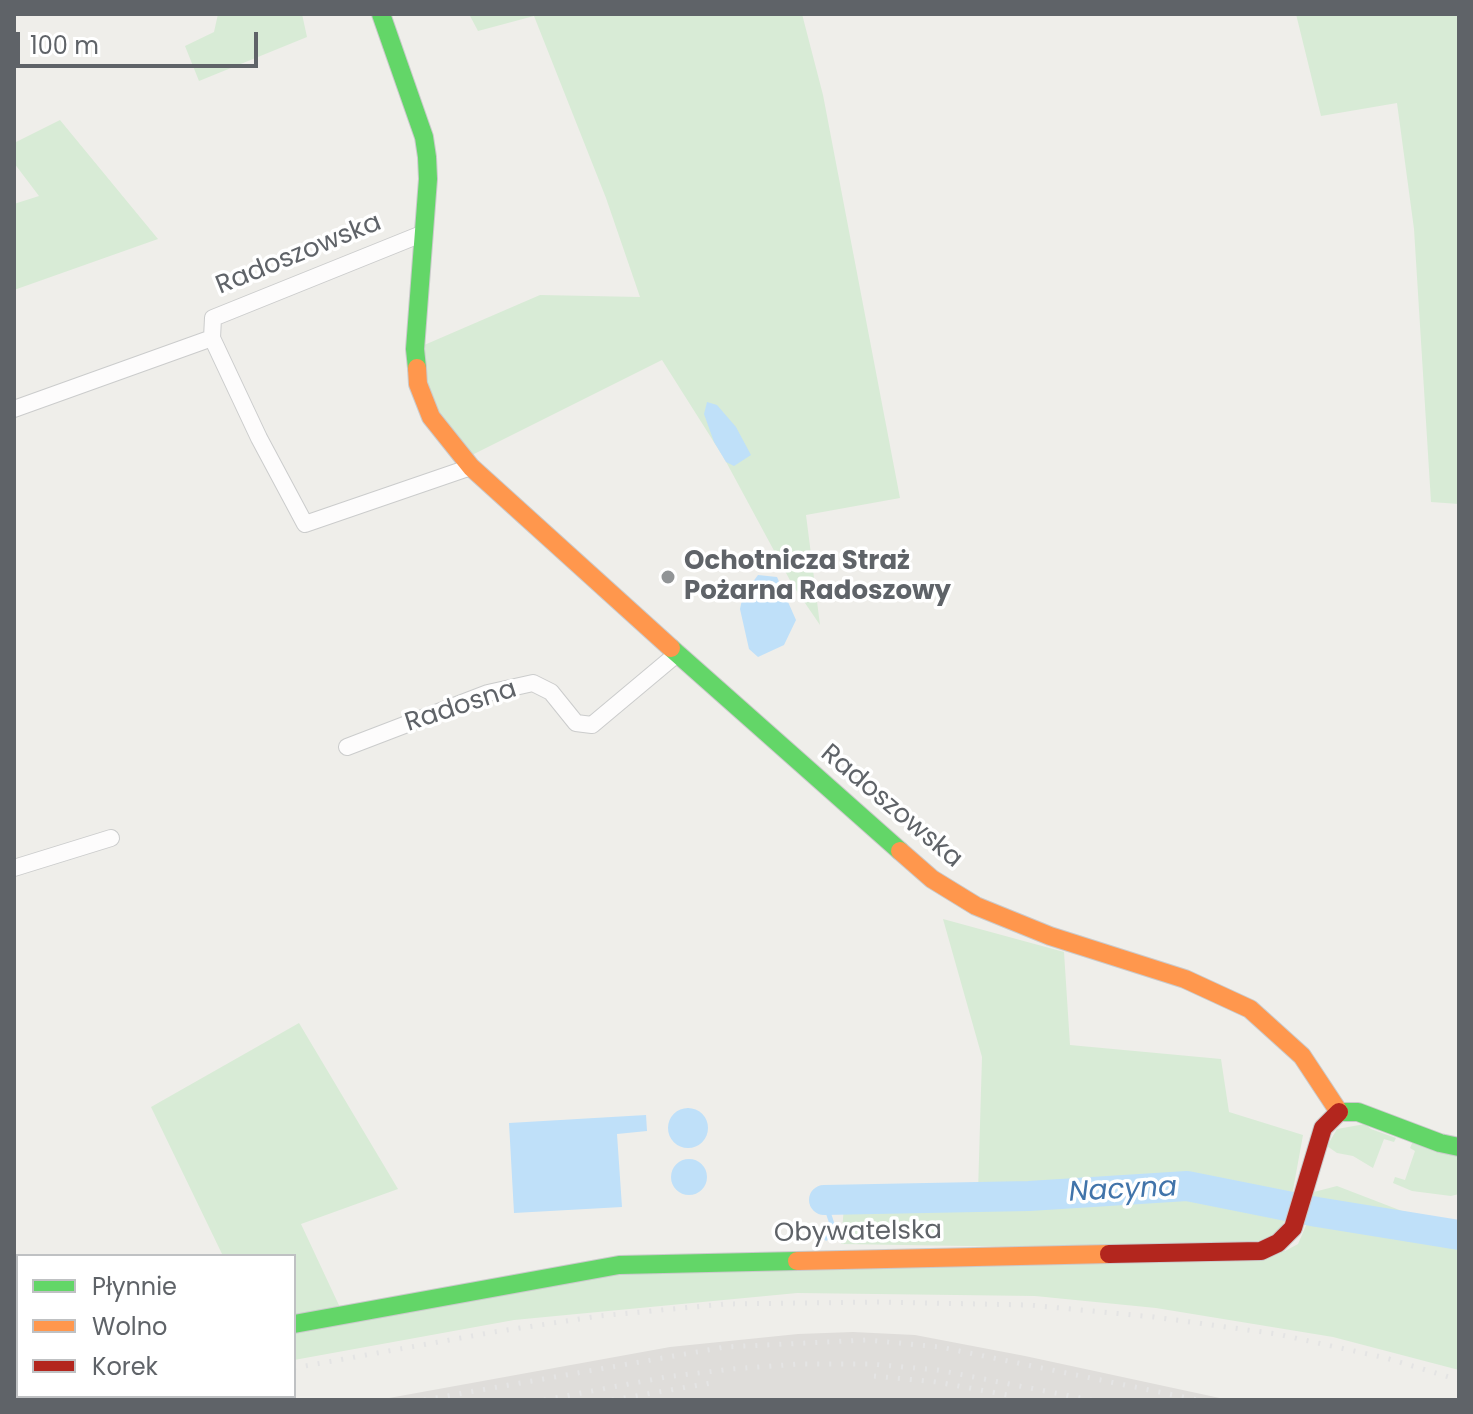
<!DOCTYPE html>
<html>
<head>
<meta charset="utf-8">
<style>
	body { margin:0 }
	#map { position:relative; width:1473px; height:1414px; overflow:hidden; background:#efeeea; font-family:Poppins,sans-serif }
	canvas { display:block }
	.frame { position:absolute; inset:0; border:16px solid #5f6368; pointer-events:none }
	.legend { position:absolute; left:16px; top:1254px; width:280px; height:144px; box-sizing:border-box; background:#fff; border:2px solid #bfc1c3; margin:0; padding:10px 14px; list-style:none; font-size:24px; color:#5f6368 }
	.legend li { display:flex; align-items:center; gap:16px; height:40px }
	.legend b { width:40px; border:2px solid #bfc1c3 }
	.scale { position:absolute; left:16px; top:32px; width:242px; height:36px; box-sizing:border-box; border:4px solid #5f6368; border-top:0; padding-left:10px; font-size:24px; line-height:28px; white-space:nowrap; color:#5f6368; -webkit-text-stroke:6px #fff; paint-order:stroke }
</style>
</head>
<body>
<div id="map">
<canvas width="1473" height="1414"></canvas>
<div class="frame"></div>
<ul class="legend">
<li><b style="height:10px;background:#63d668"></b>Płynnie</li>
<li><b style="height:10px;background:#ff974d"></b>Wolno</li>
<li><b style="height:10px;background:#b3261e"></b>Korek</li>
</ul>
<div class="scale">100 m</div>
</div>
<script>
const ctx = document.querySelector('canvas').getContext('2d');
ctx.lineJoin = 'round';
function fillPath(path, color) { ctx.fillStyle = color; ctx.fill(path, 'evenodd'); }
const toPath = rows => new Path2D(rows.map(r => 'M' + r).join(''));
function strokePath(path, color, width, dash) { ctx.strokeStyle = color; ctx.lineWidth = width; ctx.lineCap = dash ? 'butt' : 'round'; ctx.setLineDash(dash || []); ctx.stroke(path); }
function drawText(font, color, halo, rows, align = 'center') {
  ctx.font = font + ' Poppins,sans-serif'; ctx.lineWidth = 7; ctx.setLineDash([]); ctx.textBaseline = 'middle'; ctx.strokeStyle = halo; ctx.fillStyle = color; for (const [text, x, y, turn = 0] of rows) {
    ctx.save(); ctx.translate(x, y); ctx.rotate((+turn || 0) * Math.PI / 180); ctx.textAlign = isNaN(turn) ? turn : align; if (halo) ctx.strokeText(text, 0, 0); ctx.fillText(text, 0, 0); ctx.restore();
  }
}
const industrial = toPath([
	[853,1332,915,1335,1025,1356,1229,1400,378,1400,670,1347,798,1334]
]);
const green = toPath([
	[218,14,302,14,307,37,199,81,185,46,214,32],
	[469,14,802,14,823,95,900,498,806,515,820,625,792,584,724,458,662,360,464,459,431,417,415,349,540,295,640,297,606,198,534,16,478,31],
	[1296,14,1459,14,1459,504,1431,502,1414,229,1397,103,1321,116],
	[60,120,158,239,14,290,14,204,39,196,14,163,14,143],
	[943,919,1064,952,1070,1045,1221,1059,1229,1112,1303,1135,1291,1201,1186,1183,1031,1192,978,1192,982,1057],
	[299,1023,398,1189,301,1224,344,1316,294,1325,294,1256,223,1256,151,1107],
	[1365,1124,1371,1129,1396,1138,1394,1142,1384,1139,1373,1168,1353,1156,1337,1153,1327,1146,1337,1129],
	[1413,1141,1459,1155,1459,1194,1451,1196,1412,1191,1393,1183,1395,1177,1405,1180,1415,1151,1410,1148],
	[1337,1186,1402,1211,1459,1222,1459,1232,1308,1205,1310,1193],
	[1183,1193,1288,1213,1280,1230,1267,1244,1029,1247,841,1244,844,1206,1066,1205],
	[1310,1216,1459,1239,1459,1370,1333,1337,1156,1308,1035,1296,797,1293,514,1320,294,1360,294,1332,603,1274,1285,1251,1298,1244],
	[18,1383,18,1396,84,1396,61,1400,14,1400,14,1384]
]);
const water = toPath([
	[707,402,717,405,736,427,751,455,734,466,726,462,714,442,704,414],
	[758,575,777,577,796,620,784,645,758,657,749,649,740,609,743,595],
	'668 1128a20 20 0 1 1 40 0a20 20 0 1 1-40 0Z',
	[646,1115,647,1131,617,1134,622,1207,514,1213,509,1123],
	'671 1177a18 18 0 1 1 36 0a18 18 0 1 1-36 0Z'
]);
const stream = toPath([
	[824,1200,833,1227,826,1238],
	[14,1347,18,1347]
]);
const river = toPath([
	[824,1200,1029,1196,1187,1186,1317,1212,1459,1235]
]);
const street = toPath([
	[212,338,259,438,305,524,471,467],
	[14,409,212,338,213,318,424,233],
	[347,747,488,693,533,683,551,692,576,723,592,725,678,653],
	[14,868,111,838],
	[14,1377,18,1376]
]);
const fast = toPath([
	[381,14,424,137,427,157,428,179,415,349,417,368],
	[671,648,900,851],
	[1339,1112,1358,1112,1440,1143,1459,1147],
	[294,1324,619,1265,797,1261]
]);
const slow = toPath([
	[417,368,418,384,431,417,471,467,671,648],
	[900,851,932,879,976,906,1050,936,1185,979,1250,1009,1302,1056,1339,1112],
	[797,1261,1109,1254]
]);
const jam = toPath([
	[1109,1254,1261,1251,1278,1243,1293,1228,1323,1128,1339,1112]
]);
const rail = toPath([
	[294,1368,494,1332,599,1316,725,1304,881,1302,1029,1305,1154,1317,1277,1334,1386,1358,1459,1380],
	[874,1376,937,1382,1013,1396],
	[122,1400,144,1396],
	[424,1400,725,1347,867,1340,940,1347,1198,1400],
	[544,1400,666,1377,731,1369,799,1364,870,1364,938,1370,1091,1400],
	[612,1400,711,1383]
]);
const markers = [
	[668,577,8,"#919496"]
];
const streetNames = [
	["Radoszowska",299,255,-22],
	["Radosna",461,707,-18],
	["Radoszowska",891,807,40],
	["Obywatelska",858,1233,-1]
];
const poiNames = [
	["Ochotnicza Straż",684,562],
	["Pożarna Radoszowy",684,592]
];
const waterNames = [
	["Nacyna",1123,1191,-3]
];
fillPath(industrial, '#dfddda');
fillPath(green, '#d8ebd6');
fillPath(water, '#bfe0f9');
strokePath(stream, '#bfe0f9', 5);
strokePath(river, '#bfe0f9', 30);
strokePath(street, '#cbcccc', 18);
strokePath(fast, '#cacacb', 20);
strokePath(slow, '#cacacb', 20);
strokePath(jam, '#cacacb', 20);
strokePath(street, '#fdfcfc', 16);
strokePath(fast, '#63d668', 18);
strokePath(slow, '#ff974d', 18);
strokePath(jam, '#b3261e', 18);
strokePath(rail, '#e4e4e4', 5, [2, 10]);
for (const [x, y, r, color] of markers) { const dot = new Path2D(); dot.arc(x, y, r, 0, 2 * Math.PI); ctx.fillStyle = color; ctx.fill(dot); strokePath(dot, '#fff', 3); }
drawText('26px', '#5f6368', '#fff', streetNames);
drawText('bold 26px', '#5f6368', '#fff', poiNames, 'left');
drawText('italic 28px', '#4174aa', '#fff', waterNames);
</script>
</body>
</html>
